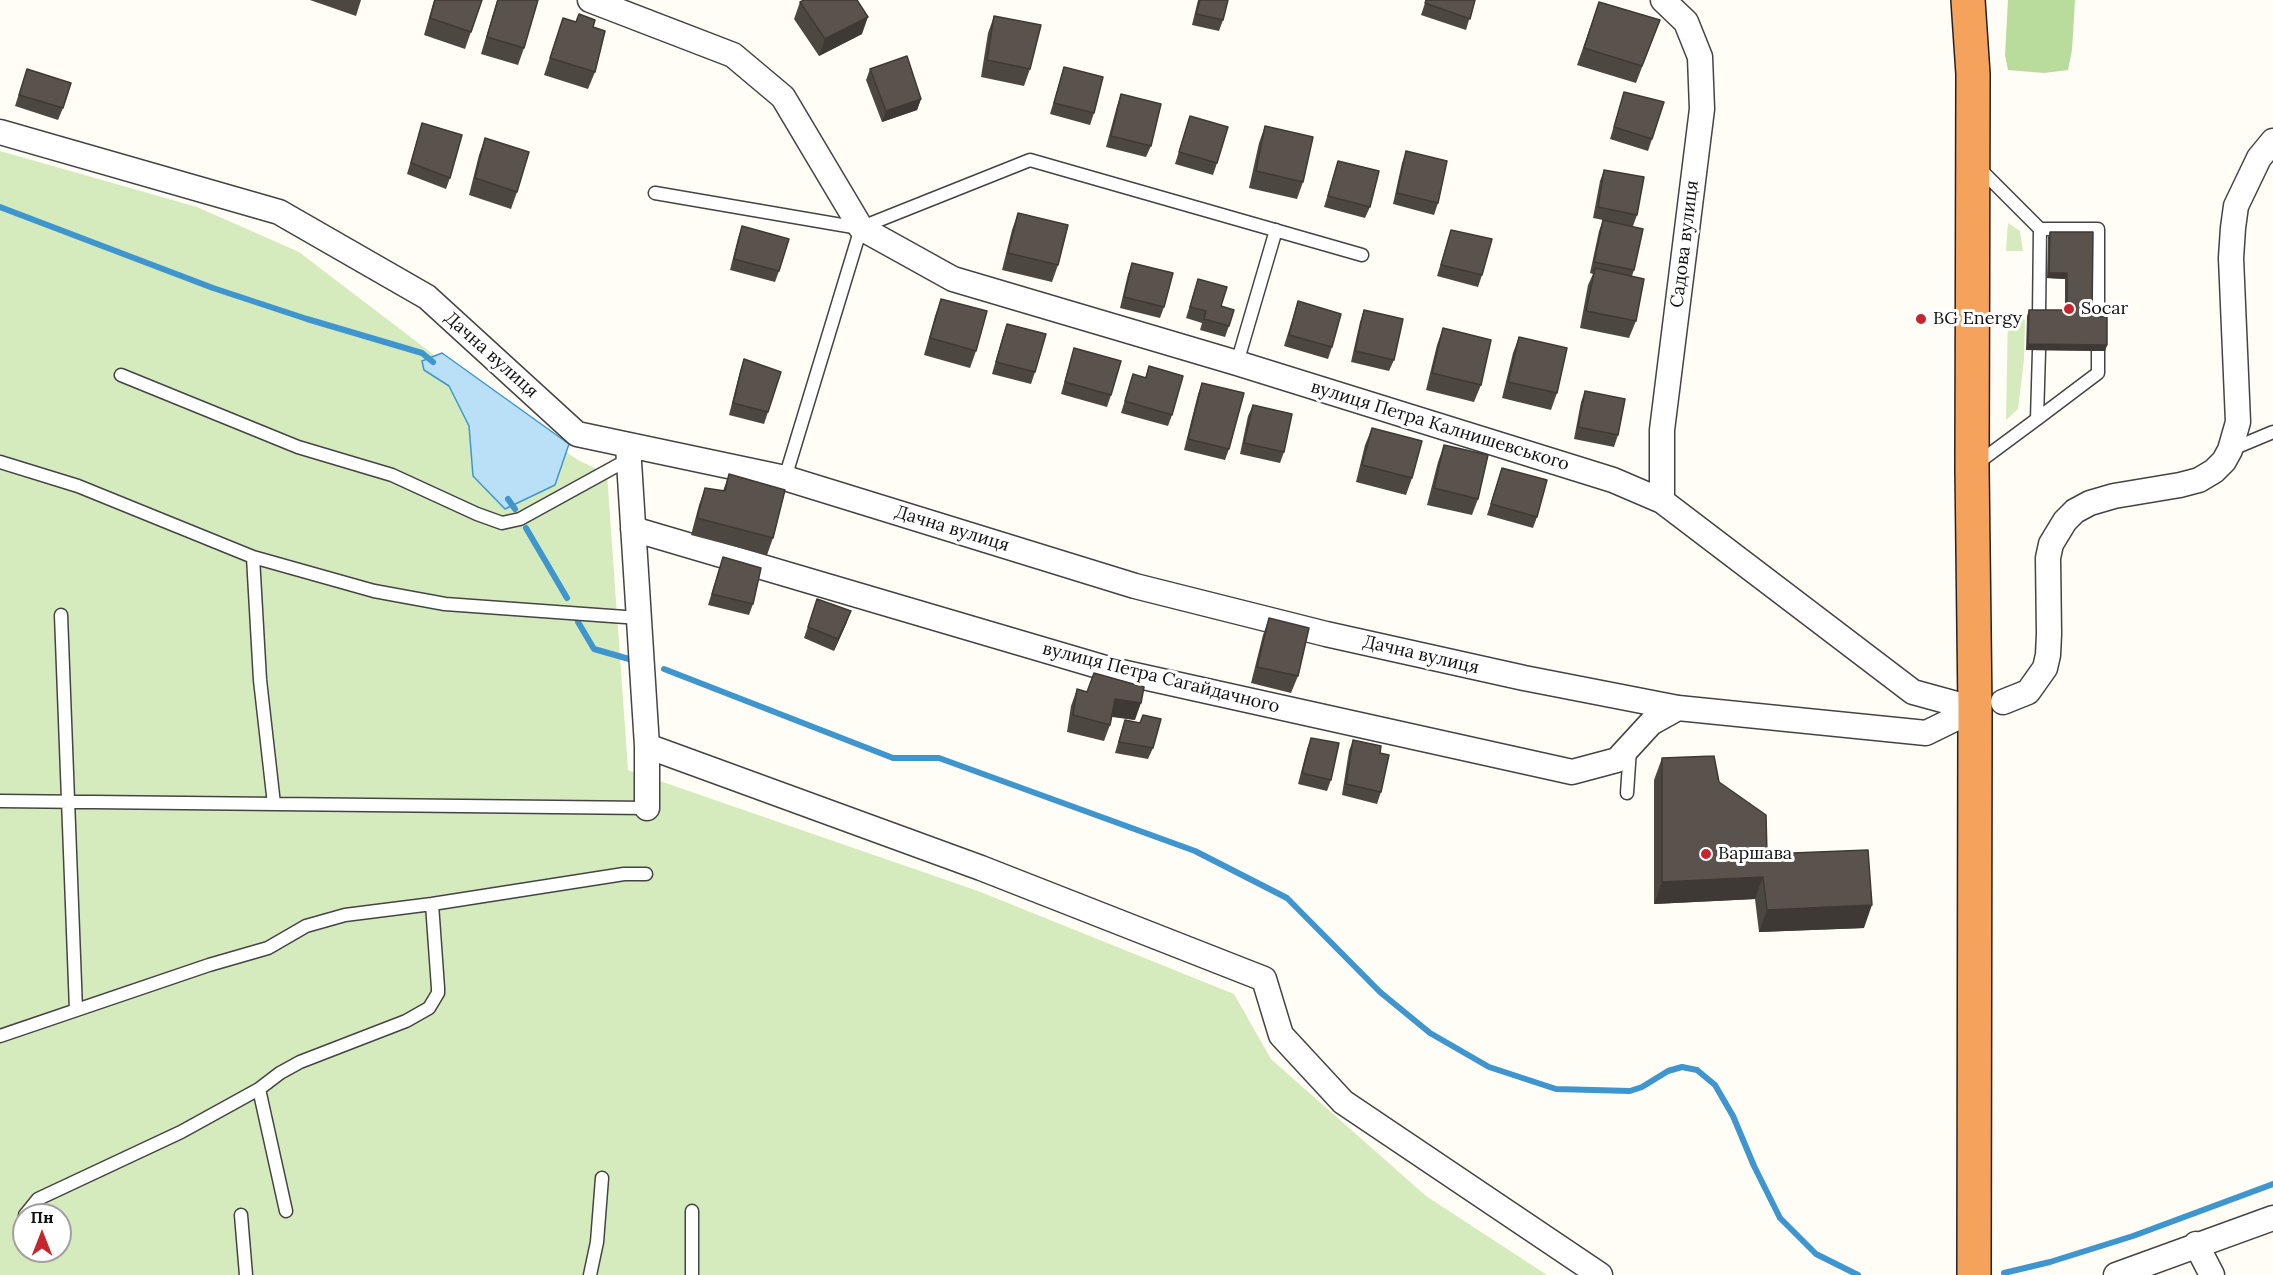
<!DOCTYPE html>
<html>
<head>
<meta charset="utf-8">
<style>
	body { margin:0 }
	#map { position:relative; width:2273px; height:1275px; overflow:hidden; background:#fffdf5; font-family:Lora,serif }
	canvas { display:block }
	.north { position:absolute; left:12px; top:1203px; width:60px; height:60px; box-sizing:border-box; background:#fff; border:2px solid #a0a0a0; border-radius:50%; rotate:0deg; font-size:16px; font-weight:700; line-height:24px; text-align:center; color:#111 }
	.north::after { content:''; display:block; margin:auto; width:21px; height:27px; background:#c4262e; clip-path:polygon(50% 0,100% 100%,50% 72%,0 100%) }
</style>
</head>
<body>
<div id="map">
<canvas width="2273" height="1275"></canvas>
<div class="north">Пн</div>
</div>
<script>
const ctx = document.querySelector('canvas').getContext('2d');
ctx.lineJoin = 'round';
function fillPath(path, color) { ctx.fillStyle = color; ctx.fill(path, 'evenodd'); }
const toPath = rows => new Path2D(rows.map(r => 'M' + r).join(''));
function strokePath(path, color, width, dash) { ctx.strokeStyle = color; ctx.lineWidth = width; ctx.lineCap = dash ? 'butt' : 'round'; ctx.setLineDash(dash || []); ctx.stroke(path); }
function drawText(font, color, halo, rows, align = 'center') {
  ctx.font = font + ' Lora,serif'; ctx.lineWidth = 6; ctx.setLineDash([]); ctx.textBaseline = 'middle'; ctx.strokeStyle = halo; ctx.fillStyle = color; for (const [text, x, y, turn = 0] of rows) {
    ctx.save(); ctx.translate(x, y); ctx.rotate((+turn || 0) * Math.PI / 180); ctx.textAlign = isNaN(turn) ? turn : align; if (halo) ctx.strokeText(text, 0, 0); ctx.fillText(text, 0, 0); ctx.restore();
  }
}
const green = toPath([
	[0,151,197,207,299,252,514,416,578,460,607,474,628,770,978,891,1234,994,1271,1059,1426,1196,1547,1275,0,1275],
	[24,1215,60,1215,60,1251,24,1251],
	[2008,223,2020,231,2023,251,2006,251],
	[2008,314,2025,320,2024,359,2018,409,2006,420]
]);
const forest = toPath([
	[2008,0,2075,0,2072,50,2068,70,2044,73,2008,70,2005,55]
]);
const water = toPath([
	[442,353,569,444,555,485,505,509,473,476,469,426,449,386,424,370,422,361,442,353]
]);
const stream = toPath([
	[0,207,213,288,307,319,422,353,433,362],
	[508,499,515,509],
	[526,528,567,598],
	[578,622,594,649,636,661],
	[664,669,893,758,939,758,1195,851,1287,898,1380,992,1430,1033,1489,1067,1556,1089,1630,1091,1642,1087,1668,1071,1682,1067,1697,1070,1715,1085,1733,1116,1754,1166,1780,1218,1816,1254,1858,1275],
	[2004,1273,2050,1262,2133,1236,2273,1184]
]);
const lane = toPath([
	[1979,168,2040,229,2039,316],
	[655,193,859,228],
	[862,227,1030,160,1362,255],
	[2040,229,2098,229,2098,322],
	[1237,363,1276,230],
	[121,375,298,447,392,475,477,514,502,523,520,519,629,459],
	[2037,419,2098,373,2098,350],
	[2230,450,2273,432],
	[0,462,78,486,253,557,374,591,445,604,639,618],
	[1975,465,2037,419,2039,351],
	[785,478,861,228],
	[253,557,260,680,274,804],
	[61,615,76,1010],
	[1627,793,1630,749],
	[0,801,647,808],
	[0,1036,209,965,268,948,306,926,345,915,432,904,624,874,646,874],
	[259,1089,286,1211],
	[692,1211,692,1275],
	[25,1215,38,1199,181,1132,259,1089,280,1073,300,1062,406,1021,429,1008,438,993,438,988,432,904],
	[241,1215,246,1275],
	[590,1275,597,1242,602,1178]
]);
const street = toPath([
	[590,0,733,55,783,97,861,228,953,279,1237,363,1613,480,1662,501,1913,692,1975,709],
	[0,132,279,212,427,297,577,434,785,478,1135,586,1326,634,1524,678,1678,708,1926,733,1975,709],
	[628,446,647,746,647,808],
	[1662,501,1662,430,1702,109,1700,57,1686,22,1663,0],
	[633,529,1112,670,1572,772,1617,760,1651,723,1678,708],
	[2003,702,2028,692,2045,668,2048,655,2049,634,2048,558,2051,544,2065,521,2075,511,2090,503,2114,496,2180,485,2199,480,2214,471,2224,461,2230,450,2238,422,2231,258,2233,228,2236,206,2259,158,2273,141],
	[647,746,981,868,1264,979,1281,1035,1343,1102,1600,1275],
	[2196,1244,2212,1275],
	[2116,1275,2273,1218]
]);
const highway = toPath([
	[1968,0,1973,74,1972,468,1975,709,1974,1275]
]);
const wall = toPath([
	[310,0,361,0,356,16],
	[434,0,482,0,465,49,424,35],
	[497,0,538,0,524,48,518,65,481,54],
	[1198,0,1228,0,1223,20,1219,31,1192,25],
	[1426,0,1475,0,1466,30,1421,15],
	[800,2,862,34,819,56,794,19],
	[1599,2,1660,20,1636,83,1577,65],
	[994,16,1030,69,1024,86,981,77,988,33],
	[563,18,593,27,595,72,588,89,544,75],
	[1064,67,1094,113,1090,125,1050,114],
	[27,69,63,108,58,120,15,106],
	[870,69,921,99,917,110,882,122,866,80],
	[1624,92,1652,139,1648,151,1610,139],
	[1121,94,1151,146,1146,157,1106,147,1117,106],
	[1190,116,1217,163,1213,175,1175,164],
	[422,123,450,178,446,189,407,174],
	[1265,126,1303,182,1297,199,1249,188,1259,143],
	[485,138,517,192,511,209,469,195,479,155],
	[1406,151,1438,203,1434,215,1393,204,1402,163],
	[1338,161,1370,207,1365,218,1324,207],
	[1604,170,1637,215,1633,226,1634,270,1632,276,1636,321,1629,338,1580,328,1588,285,1593,274,1590,273,1599,231,1603,220,1593,218,1600,181],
	[1018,213,1058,265,1052,282,1002,270,1012,230],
	[742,226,779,271,775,282,730,270,738,238],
	[1451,230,1482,275,1478,287,1437,276],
	[2050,232,2107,345,2105,351,2026,350,2027,316,2029,310,2065,310,2065,279,2047,278,2048,237],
	[1132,263,1164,307,1160,318,1120,308,1128,274],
	[1198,279,1221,306,1229,326,1225,337,1200,330,1202,323,1186,318],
	[941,299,976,351,970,368,924,355,935,316],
	[1298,301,1332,347,1328,359,1284,346],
	[1364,310,1394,360,1389,371,1351,362,1360,322],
	[1007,324,1035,372,1031,384,992,374,1003,335],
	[1443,328,1481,385,1474,402,1426,390,1437,345],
	[1519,337,1557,393,1551,410,1502,398,1513,353],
	[1074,348,1111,395,1107,407,1061,394],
	[744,359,768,412,764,424,729,415,740,371],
	[1149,366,1172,415,1168,426,1121,413,1133,374,1145,378],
	[1202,383,1229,449,1225,460,1184,450,1198,394],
	[1585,391,1618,435,1614,447,1574,439,1581,402],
	[1253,405,1284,452,1280,463,1240,454,1248,416],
	[1372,428,1412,478,1406,495,1356,482,1365,445],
	[1444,445,1478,499,1472,515,1427,505,1438,462],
	[1502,468,1537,517,1533,528,1487,515],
	[729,474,773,538,767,555,691,535,699,505,705,488,723,491],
	[723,557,753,604,749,615,708,605],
	[817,599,847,622,834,651,804,638],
	[1269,618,1298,676,1291,693,1251,683,1263,635],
	[1077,689,1135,720,1112,717,1110,725,1104,741,1067,732,1071,706],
	[1125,720,1140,723,1153,748,1148,759,1115,753,1121,732],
	[1311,738,1331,780,1327,791,1298,784,1307,749],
	[1353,740,1380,753,1381,792,1377,804,1342,795,1349,751],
	[1662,758,1719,782,1767,854,1864,928,1759,932,1755,899,1654,904,1654,780]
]);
const shadedWall = toPath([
	[868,17,862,34,819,56,825,39],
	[921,99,917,110,882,122,886,111],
	[2049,273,2067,273,2065,279,2047,278],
	[2028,344,2107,345,2105,351,2026,350],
	[851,611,847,622,834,651,838,639],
	[1115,699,1141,703,1135,720,1109,716],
	[1763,877,1755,899,1654,904,1662,882],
	[1872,905,1864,928,1759,932,1767,910]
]);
const building = toPath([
	[435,0,482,0,471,32,430,18,435,0],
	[498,0,538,0,524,48,487,37,498,0],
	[804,0,857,0,868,17,825,39,800,2,804,0],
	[1200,0,1228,0,1223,20,1196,14,1200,0],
	[1426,0,1475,0,1470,19,1425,3,1426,0],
	[1599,2,1660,20,1642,66,1584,48,1599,2],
	[579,14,595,20,593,27,605,31,595,72,550,58,563,18,576,22,579,14],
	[994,16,1041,25,1030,69,987,60,994,16],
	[907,56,921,99,886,111,870,69,907,56],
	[1064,67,1103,77,1094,113,1054,103,1064,67],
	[27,69,71,83,63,108,19,95,27,69],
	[1624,92,1664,102,1652,139,1614,127,1624,92],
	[1121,94,1161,104,1151,146,1111,136,1121,94],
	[1190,116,1228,127,1217,163,1179,152,1190,116],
	[422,123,462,135,450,178,411,163,422,123],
	[1265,126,1313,137,1303,182,1256,171,1265,126],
	[485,138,529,152,517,192,475,178,485,138],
	[1406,151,1447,161,1438,203,1397,193,1406,151],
	[1338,161,1379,171,1370,207,1328,196,1338,161],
	[1604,170,1644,177,1637,215,1598,207,1604,170],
	[1018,213,1068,225,1058,265,1008,253,1018,213],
	[1603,220,1643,229,1634,270,1594,262,1603,220],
	[742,226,789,239,779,271,734,259,742,226],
	[1451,230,1492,239,1482,275,1441,265,1451,230],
	[2050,232,2093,232,2092,316,2107,317,2107,345,2028,344,2029,310,2067,310,2067,273,2049,273,2050,232],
	[1132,263,1173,273,1164,307,1124,297,1132,263],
	[1595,268,1644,279,1636,321,1586,311,1595,268],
	[1198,279,1227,287,1221,306,1234,310,1229,326,1204,319,1206,311,1190,307,1198,279],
	[941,299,987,311,976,351,930,338,941,299],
	[1298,301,1341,314,1332,347,1289,335,1298,301],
	[1364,310,1403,319,1394,360,1355,351,1364,310],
	[1007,324,1046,334,1035,372,996,362,1007,324],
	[1443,328,1491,340,1481,385,1432,373,1443,328],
	[1519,337,1567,348,1557,393,1508,382,1519,337],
	[1074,348,1121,361,1111,395,1065,382,1074,348],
	[744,359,781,372,768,412,733,403,744,359],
	[1149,366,1183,376,1172,415,1125,401,1133,374,1146,378,1149,366],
	[1202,383,1244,393,1229,449,1188,439,1202,383],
	[1585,391,1625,399,1618,435,1578,427,1585,391],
	[1253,405,1292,414,1284,452,1244,443,1253,405],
	[1372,428,1422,441,1412,478,1362,465,1372,428],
	[1444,445,1488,455,1478,499,1434,488,1444,445],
	[1502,468,1547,480,1537,517,1491,504,1502,468],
	[729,474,785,490,773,538,697,518,705,488,725,491,729,474],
	[723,557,761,568,753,604,712,594,723,557],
	[817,599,851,611,838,639,808,627,817,599],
	[1269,618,1309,628,1298,676,1257,667,1269,618],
	[1094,673,1144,687,1141,703,1115,699,1110,725,1073,715,1077,689,1087,692,1094,673],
	[1143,715,1161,719,1153,748,1119,742,1125,720,1140,723,1143,715],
	[1311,738,1339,743,1331,780,1302,773,1311,738],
	[1353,740,1381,746,1380,753,1389,755,1381,792,1346,784,1353,740],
	[1714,756,1719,782,1766,815,1767,854,1868,850,1872,905,1767,910,1763,877,1662,882,1662,758,1714,756]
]);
const markers = [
	[2069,309,6,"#c4262e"],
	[1921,319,6,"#c4262e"],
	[1706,854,6,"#c4262e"]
];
const streetNames = [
	["Садова вулиця",1685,244,-83],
	["Дачна вулиця",491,355,42],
	["вулиця Петра Калнишевського",1440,426,17],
	["Дачна вулиця",952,529,17],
	["Дачна вулиця",1421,655,13],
	["вулиця Петра Сагайдачного",1161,678,14]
];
const poiNames = [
	["Socar",2081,309],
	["BG Energy",1933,319],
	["Варшава",1718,854]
];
fillPath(green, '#d5ebbd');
fillPath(forest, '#b9dc9c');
fillPath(water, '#b9e0f7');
strokePath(water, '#3f96cf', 1.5);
strokePath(stream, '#3f96cf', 6);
strokePath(lane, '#444', 15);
strokePath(street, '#444', 27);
strokePath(highway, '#222', 36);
strokePath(lane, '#fff', 12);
strokePath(street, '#fff', 24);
strokePath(highway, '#f5a25d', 33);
fillPath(wall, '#4d4742');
fillPath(shadedWall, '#3f3936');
fillPath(building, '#5a524d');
strokePath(building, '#3f3936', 1.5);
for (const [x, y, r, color] of markers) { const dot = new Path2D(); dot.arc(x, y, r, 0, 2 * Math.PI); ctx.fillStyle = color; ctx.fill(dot); strokePath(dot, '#fff', 2); }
drawText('18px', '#111', '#fff', streetNames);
drawText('18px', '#111', '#fff', poiNames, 'left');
</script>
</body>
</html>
